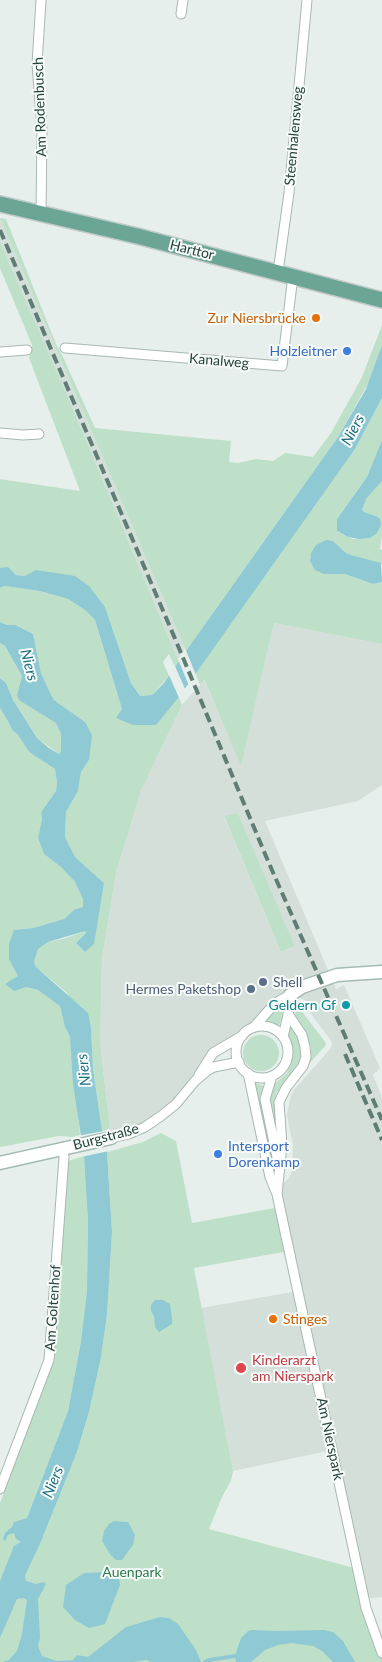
<!DOCTYPE html>
<html>
<head>
<meta charset="utf-8">
<style>
	body { margin:0 }
	canvas { display:block; background:#e6efeb }
</style>
</head>
<body>
<canvas width="382" height="1662"></canvas>
<script>
const ctx = document.querySelector('canvas').getContext('2d');
ctx.lineJoin = 'round';
function fillPath(path, color) { ctx.fillStyle = color; ctx.fill(path, 'evenodd'); }
const toPath = rows => new Path2D(rows.map(r => 'M' + r).join(''));
function strokePath(path, color, width, dash) { ctx.strokeStyle = color; ctx.lineWidth = width; ctx.lineCap = dash ? 'butt' : 'round'; ctx.setLineDash(dash || []); ctx.stroke(path); }
function drawText(font, color, halo, rows, align = 'center') {
  ctx.font = font + ' Lato,sans-serif'; ctx.lineWidth = 4; ctx.setLineDash([]); ctx.textBaseline = 'middle'; ctx.strokeStyle = halo; ctx.fillStyle = color; for (const [text, x, y, turn = 0] of rows) {
    ctx.save(); ctx.translate(x, y); ctx.rotate((+turn || 0) * Math.PI / 180); ctx.textAlign = isNaN(turn) ? turn : align; if (halo) ctx.strokeText(text, 0, 0); ctx.fillText(text, 0, 0); ctx.restore();
  }
}
const built = toPath([
	[0,218,186,651,179,662,67,395,0,242],
	[274,623,382,644,382,785,358,801,265,821,336,989,344,985,380,1068,373,1075,382,1097,382,1597,364,1599,332,1450,233,1471,201,1308,298,1291,279,1187,289,1178,292,1171,293,1145,287,1116,288,1109,291,1095,294,1090,331,1048,332,1043,330,1039,305,1006,305,1000,290,995,253,1028,228,1043,161,1116,111,1138,100,1043,102,959,116,873,141,791,182,705,200,685,203,678,241,765],
	[238,813,295,946,281,952,224,817]
]);
const green = toPath([
	[0,218,6,219,56,344,63,357,95,428,231,441,229,462,238,463,256,459,273,461,285,453,313,457,331,433,362,377,382,325,382,345,370,380,338,437,186,651],
	[0,242,67,395,179,662,175,667,169,654,163,662,169,676,152,695,140,696,131,683,105,607,25,576,16,575,8,568,0,568,0,479,80,491,29,358,32,345,0,268],
	[382,398,382,440,379,448,367,477,337,519,337,531,343,535,353,539,370,538,376,516,364,512,362,509,362,506,366,499,382,481,382,535,380,549,382,550,382,564,351,555,346,553,333,541,310,557,311,564,333,573,345,574,373,584,382,582,382,644,274,623,241,766,204,679,200,685,195,672,355,449],
	[5,586,40,591,68,599,85,610,95,620,122,709,117,718,155,725,179,697,182,705,141,791,116,873,102,959,100,1043,110,1129,102,1131,93,1069,91,1028,66,992,36,967,34,962,38,949,48,942,66,938,85,931,86,933,76,943,85,952,104,883,75,857,65,837,66,812,78,791,81,772,89,760,85,722,54,700,51,695,41,673,33,634,17,625,7,625,0,622,0,588],
	[0,643,5,646,22,676,17,695,56,723,61,734,61,751,59,754,37,738,13,700,6,683,0,678],
	[0,708,8,721,12,730,18,735,29,752,55,769,57,783,56,791,41,812,42,819,38,838,44,854,61,867,75,882,83,899,83,907,75,909,64,919,33,928,14,930,26,987,38,990,60,1005,65,1027,70,1037,80,1135,72,1137,59,1136,0,1147],
	[238,813,295,946,281,952,224,816],
	[283,1003,285,1004,279,1027,265,1022],
	[296,1004,326,1043,326,1045,307,1066,311,1047,300,1023,295,1016],
	[288,1026,291,1026,301,1041,302,1055,297,1068,276,1093,274,1104,279,1133,277,1136,268,1103,273,1085,287,1073,292,1057,291,1045,287,1036],
	'243 1053a18 18 0 1 1 36 0a18 18 0 1 1-36 0Z',
	[253,1083,262,1085,264,1089,274,1163,272,1165,269,1164],
	[161,1133,176,1141,192,1223,280,1207,289,1251,194,1268,233,1471,231,1481,222,1497,209,1529,358,1569,382,1652,382,1662,0,1662,0,1638,25,1576,40,1544,77,1452,89,1412,101,1357,107,1315,112,1232,107,1152,143,1142],
	[84,1156,88,1222,87,1291,81,1341,68,1411,27,1518,14,1522,8,1535,14,1533,22,1542,0,1581,0,1503,54,1360,68,1161]
]);
const water = toPath([
	[382,345,382,398,355,449,179,697,156,725,133,725,116,718,122,709,95,620,85,610,68,599,40,591,5,586,0,588,0,568,8,567,16,575,25,576,36,570,75,576,89,586,105,607,131,683,140,696,152,695,164,683,186,651,338,437,366,389],
	[382,440,382,481,366,499,362,509,364,512,376,516,380,519,381,525,377,533,370,538,359,539,348,537,337,531,337,519,367,477],
	[326,540,333,541,346,553,351,555,381,563,382,582,373,584,345,574,324,574,315,570,310,561,311,553,316,545],
	[0,622,7,625,16,625,33,634,41,673,51,695,54,700,85,722,92,735,89,760,81,772,78,791,66,812,65,837,75,857,104,883,94,944,85,952,76,943,86,933,85,931,48,942,38,949,34,962,36,967,88,1013,91,1028,93,1069,102,1131,107,1152,112,1232,107,1315,101,1357,89,1412,77,1452,40,1544,25,1576,26,1581,36,1584,44,1582,46,1584,38,1599,40,1638,38,1646,42,1656,57,1661,73,1660,77,1655,88,1657,126,1627,160,1617,169,1618,178,1624,196,1650,201,1662,150,1662,147,1660,133,1662,2,1662,9,1660,17,1651,22,1634,27,1600,24,1598,17,1599,0,1638,0,1581,14,1546,21,1542,16,1539,14,1533,8,1535,5,1541,3,1539,5,1533,12,1527,14,1522,27,1518,68,1411,81,1341,87,1291,88,1222,84,1156,73,1084,70,1037,65,1027,60,1006,38,990,26,987,14,991,5,984,18,976,9,959,9,944,14,930,33,928,64,919,75,909,83,907,83,899,75,882,61,867,44,854,38,838,42,819,41,812,56,791,57,783,55,769,29,752,18,735,12,730,8,721,0,708,0,678,6,683,13,700,37,738,49,748,59,754,61,751,61,734,56,723,19,700,17,695,22,676,5,646,0,643],
	[155,1300,163,1300,170,1304,172,1318,172,1324,159,1332,155,1327,154,1316,151,1311,151,1305],
	[114,1521,128,1522,135,1535,133,1545,122,1560,116,1560,110,1554,102,1541,104,1531,109,1524],
	[112,1570,118,1573,120,1585,105,1624,89,1628,75,1620,63,1607,66,1585,84,1573,106,1572],
	[252,1630,277,1631,324,1630,333,1632,343,1641,355,1662,333,1662,322,1651,313,1646,292,1643,278,1645,265,1650,251,1662,236,1662,235,1656,241,1638,248,1631]
]);
const pier = toPath([
	[185,648,196,675,189,686,178,659],
	[174,664,186,691,180,700,168,673],
	[104,1131,109,1151,81,1157,77,1136]
]);
const stream = toPath([
	[205,1662,209,1660,235,1656]
]);
const street = toPath([
	[41,0,37,64,42,129,41,214],
	[181,14,183,0],
	[278,272,289,193,307,0],
	[65,348,282,366,293,276],
	[0,352,27,350],
	[0,433,23,435,39,434],
	'236 1052a26 26 0 1 1 52 0a26 26 0 1 1-52 0Z',
	[253,1028,269,1010,279,1001,290,995,290,1006,283,1037],
	[248,1073,270,1177,277,1194,281,1213,366,1608,382,1653],
	[199,1075,213,1053,242,1036],
	[272,1076,265,1099,278,1162],
	[111,1138,129,1134,145,1127,161,1116,176,1104,195,1081,208,1070,214,1067,239,1062],
	[277,1194,282,1145,279,1102,286,1088,303,1066,306,1057,305,1047,302,1035,288,1014],
	[0,1489,49,1360,64,1157,62,1148]
]);
const secondary = toPath([
	[290,995,302,987,337,975,382,972],
	[0,1163,111,1138]
]);
const primary = toPath([
	[0,204,137,236,382,300]
]);
const rail = toPath([
	[0,230,176,641,268,861,382,1120],
	[345,1054,382,1140]
]);
const markers = [
	[316,318,5,"#e8710a"],
	[347,351,5,"#3f7fe0"],
	[263,982,5,"#5c6f8a"],
	[251,989,5,"#5c6f8a"],
	[346,1005,5,"#0f9aa8"],
	[218,1154,5,"#3f7fe0"],
	[273,1319,5,"#e8710a"],
	[241,1368,6,"#e0444e"]
];
const streetNames = [
	["Am Rodenbusch",40,107,-92],
	["Steenhalensweg",294,136,-85],
	["Harttor",192,250,14],
	["Kanalweg",219,361,5],
	["Burgstraße",106,1137,-15],
	["Am Goltenhof",53,1308,-86],
	["Am Nierspark",330,1439,78]
];
const foodNames = [
	["Zur Niersbrücke",306,318],
	["Stinges",283,1319,"left"]
];
const shopNames = [
	["Holzleitner",337,351],
	["Intersport",228,1146,"left"],
	["Dorenkamp",228,1162,"left"]
];
const serviceNames = [
	["Shell",273,982],
	["Hermes Paketshop",241,989,"right"]
];
const cultureNames = [
	["Geldern Gf",336,1005]
];
const healthNames = [
	["Kinderarzt",252,1360],
	["am Nierspark",252,1376]
];
const parkNames = [
	["Auenpark",132,1572]
];
const waterNames = [
	["Niers",353,430,-62],
	["Niers",29,665,75],
	["Niers",84,1070,-97],
	["Niers",53,1482,-68]
];
fillPath(built, '#d4dfda');
fillPath(green, '#bfe0c8');
fillPath(water, '#8ec9d4');
fillPath(pier, '#e6efeb');
strokePath(stream, '#8ec9d4', 4);
strokePath(street, '#a8b8b2', 11);
strokePath(secondary, '#a4bbb3', 15);
strokePath(primary, '#c2cac8', 18);
strokePath(street, '#fff', 9);
strokePath(secondary, '#fff', 12);
strokePath(primary, '#6aa596', 15);
strokePath(rail, '#5f7d75', 4, [10, 5]);
for (const [x, y, r, color] of markers) { const dot = new Path2D(); dot.arc(x, y, r, 0, 2 * Math.PI); ctx.fillStyle = color; ctx.fill(dot); strokePath(dot, '#f7fbf9', 2); }
drawText('14px', '#24423a', '#f7fbf9', streetNames);
drawText('14px', '#c56008', '#f7fbf9', foodNames, 'right');
drawText('14px', '#366cbe', '#f7fbf9', shopNames, 'right');
drawText('14px', '#4e5e75', '#f7fbf9', serviceNames, 'left');
drawText('14px', '#0d838f', '#f7fbf9', cultureNames, 'right');
drawText('14px', '#be3a42', '#f7fbf9', healthNames, 'left');
drawText('14px', '#2d7a4b', '#f7fbf9', parkNames);
drawText('italic 15px', '#1c6f80', '#f7fbf9', waterNames);
</script>
</body>
</html>
